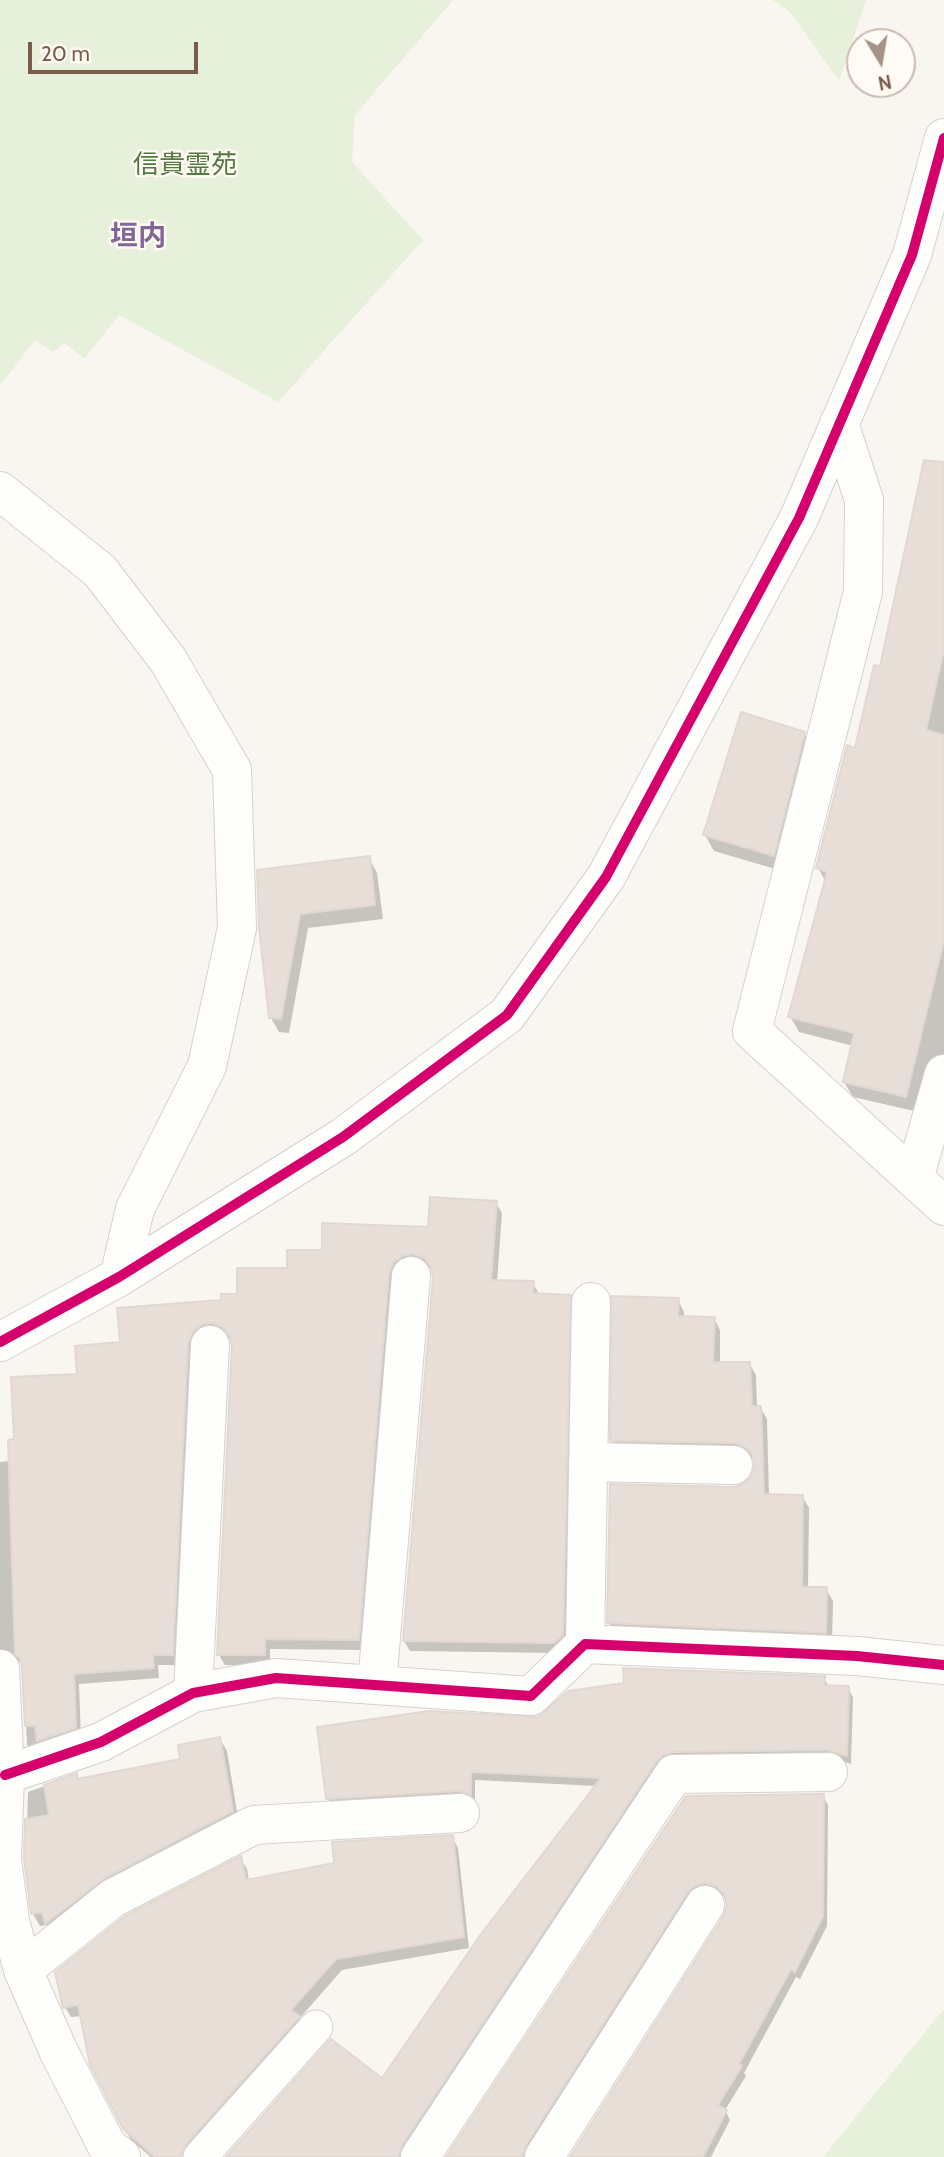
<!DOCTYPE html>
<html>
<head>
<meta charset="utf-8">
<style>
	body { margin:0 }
	#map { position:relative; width:944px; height:2157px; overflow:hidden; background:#f9f5f0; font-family:Cabin,sans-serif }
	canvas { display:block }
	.north { position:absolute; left:846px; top:28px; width:70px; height:70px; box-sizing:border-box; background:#fffaf3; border:2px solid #cabbb1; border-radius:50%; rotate:169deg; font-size:19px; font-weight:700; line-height:28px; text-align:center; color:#7a5c4d }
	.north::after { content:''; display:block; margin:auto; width:24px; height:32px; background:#a69286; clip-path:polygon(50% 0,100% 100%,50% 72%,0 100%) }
	.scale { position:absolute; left:28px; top:42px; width:170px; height:32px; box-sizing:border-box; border:4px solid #7a5c4d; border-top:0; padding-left:9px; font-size:21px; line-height:24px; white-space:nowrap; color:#7a5c4d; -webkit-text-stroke:5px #fffaf3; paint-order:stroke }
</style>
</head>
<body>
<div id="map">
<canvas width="944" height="2157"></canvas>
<div class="north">N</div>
<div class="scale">20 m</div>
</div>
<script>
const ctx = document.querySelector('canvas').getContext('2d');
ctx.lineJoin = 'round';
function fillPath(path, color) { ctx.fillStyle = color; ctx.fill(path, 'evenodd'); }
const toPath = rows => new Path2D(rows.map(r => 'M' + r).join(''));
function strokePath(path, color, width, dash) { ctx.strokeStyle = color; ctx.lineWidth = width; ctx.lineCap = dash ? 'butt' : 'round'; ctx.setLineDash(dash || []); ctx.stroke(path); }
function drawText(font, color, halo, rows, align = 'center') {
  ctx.font = font + ' Cabin,"Noto Sans JP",sans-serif'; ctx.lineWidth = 5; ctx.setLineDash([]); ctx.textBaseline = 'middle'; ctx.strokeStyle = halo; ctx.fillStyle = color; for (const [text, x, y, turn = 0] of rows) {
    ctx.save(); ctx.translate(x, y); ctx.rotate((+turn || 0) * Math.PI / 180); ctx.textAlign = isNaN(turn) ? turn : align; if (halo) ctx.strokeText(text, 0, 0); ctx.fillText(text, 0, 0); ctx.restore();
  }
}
const green = toPath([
	[0,0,453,0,355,115,352,162,423,240,278,402,119,315,84,359,65,343,53,352,35,340,0,386],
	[773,0,866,0,839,81,791,13],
	[944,2009,944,2157,823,2157]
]);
const shadow = toPath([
	[944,523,944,1070,929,1092,919,1091,914,1111,853,1097,844,1082,853,1046,799,1032,790,1016,826,882,818,868,881,668],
	[804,733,813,749,782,871,714,851,705,835],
	[369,858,377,873,383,919,308,928,289,1033,279,1032,271,1018,261,927],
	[496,1203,502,1213,497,1282,533,1283,539,1294,570,1297,576,1307,568,1646,560,1653,410,1651,404,1641,435,1278,432,1269,421,1264,364,1650,270,1649,270,1665,225,1665,219,1655,232,1340,219,1333,178,1665,158,1665,159,1678,79,1684,81,1738,33,1755,27,1744,23,1665,17,1660,5,1657,0,1659,0,1462,10,1461,16,1441,79,1376,122,1344,239,1296,323,1252,430,1229],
	[678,1300,684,1312,684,1318,714,1318,720,1330,720,1364,749,1363,756,1375,757,1407,760,1407,767,1419,769,1496,802,1496,809,1508,808,1589,826,1589,833,1601,832,1644,616,1634,609,1623,733,1489,744,1486,753,1478,757,1465,753,1458,742,1455,619,1452,612,1440],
	[824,1678,829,1687,848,1688,853,1697,851,1764,834,1759,679,1761,405,2157,228,2157,382,2080,597,1786,475,1780,475,1802,333,1807,328,1798,539,1718],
	[220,1739,227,1751,239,1824,54,1936,47,1925,40,1926,33,1914,26,1858,28,1792,76,1775,79,1781,182,1761],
	[823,1796,828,1805,827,1926,800,1979,796,1977,744,2073,746,2076,725,2110,730,2120,711,2157,572,2157,725,1918,729,1905,727,1899,724,1896,711,1892,529,2157,448,2157,687,1797],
	[452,1837,458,1848,469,1948,342,1970,299,2019,305,2029,181,2157,151,2157,131,2140,124,2128,82,2016,71,2017,64,2006,241,1859,247,1869,249,1881,336,1864]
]);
const building = toPath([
	[924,460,944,462,944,650,926,730,944,735,944,940,906,1097,843,1082,854,1033,788,1017,827,872,816,868,847,745,855,748,874,665,880,666,924,460],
	[741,712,805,732,774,856,703,835,741,712],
	[370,856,375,905,300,914,281,1019,269,1018,259,927,257,870,370,856],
	[430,1197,497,1201,491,1280,534,1281,533,1293,571,1295,563,1635,554,1643,403,1641,433,1278,431,1267,424,1258,413,1254,402,1256,393,1263,389,1274,359,1640,265,1639,265,1655,217,1655,232,1346,230,1336,222,1327,212,1323,201,1325,192,1333,188,1344,173,1655,153,1655,154,1668,74,1674,76,1728,37,1741,35,1726,25,1726,22,1668,20,1658,15,1654,8,1440,14,1439,11,1377,77,1374,75,1346,120,1342,117,1308,221,1300,221,1294,237,1294,237,1268,287,1268,287,1250,322,1250,322,1223,428,1227,430,1197],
	[611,1296,679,1298,678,1316,715,1317,713,1362,750,1362,752,1406,761,1406,764,1494,803,1495,802,1587,827,1587,826,1633,607,1623,610,1484,733,1487,743,1484,751,1477,755,1465,752,1454,745,1447,734,1443,610,1441,611,1296],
	[623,1668,825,1676,824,1685,849,1686,847,1756,828,1750,674,1752,663,1755,656,1762,402,2145,398,2157,226,2157,331,2039,382,2078,481,1934,601,1778,471,1772,471,1795,459,1791,326,1799,317,1727,429,1711,538,1717,568,1691,624,1683,623,1668],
	[220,1737,233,1811,103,1879,45,1924,42,1912,31,1914,24,1858,25,1819,49,1815,44,1785,77,1773,77,1779,180,1759,178,1745,220,1737],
	[824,1794,823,1916,795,1972,791,1969,739,2064,742,2066,718,2105,727,2110,703,2157,570,2157,723,1917,727,1905,724,1894,716,1886,705,1883,694,1886,687,1893,526,2145,522,2157,446,2157,686,1796,824,1794],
	[453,1835,464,1937,336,1959,291,2010,300,2016,186,2144,181,2157,155,2157,123,2129,90,2065,78,2005,63,2008,55,1972,125,1916,241,1856,246,1880,334,1863,332,1842,453,1835]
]);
const lane = toPath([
	[200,2157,316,2027]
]);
const street = toPath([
	[839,423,864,500,863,592,752,1031,944,1206],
	[0,491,100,571,168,660,232,770,237,928,207,1066,135,1209,119,1277],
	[914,1179,944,1074],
	[0,1342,119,1277,343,1137,507,1015,606,877,799,518,912,255,944,138],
	[588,1462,733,1465],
	[585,1644,591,1302],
	[0,1669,5,1775,2,1859,10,1921,23,1970,58,2050,107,2146,121,2157],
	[377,1685,411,1276],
	[193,1693,210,1345],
	[5,1775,101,1742,193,1693,276,1678,531,1696,585,1644,857,1656,944,1665],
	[23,1970,113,1898,254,1825,460,1813],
	[420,2157,674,1774,828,1772],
	[544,2157,705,1905]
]);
const cycleway = toPath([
	[0,1342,119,1277,343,1137,507,1015,606,877,799,518,912,255,944,138],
	[5,1775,101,1742,193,1693,276,1678,531,1696,585,1644,857,1656,944,1665]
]);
const parkNames = [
	["信貴霊苑",185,165]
];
const neighbourhoodNames = [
	["垣内",138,237]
];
fillPath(green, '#e7f0db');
fillPath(shadow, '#0003');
fillPath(building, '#e6ded7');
strokePath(building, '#e2d8d2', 2);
strokePath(lane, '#d7d1cb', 35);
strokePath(street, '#d7d1cb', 40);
strokePath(lane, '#fefefd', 33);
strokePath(street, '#fefefd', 38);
strokePath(cycleway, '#d6006c', 10);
drawText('26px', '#537a41', '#fffaf3', parkNames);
drawText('bold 28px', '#846695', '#fffaf3', neighbourhoodNames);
</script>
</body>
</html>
